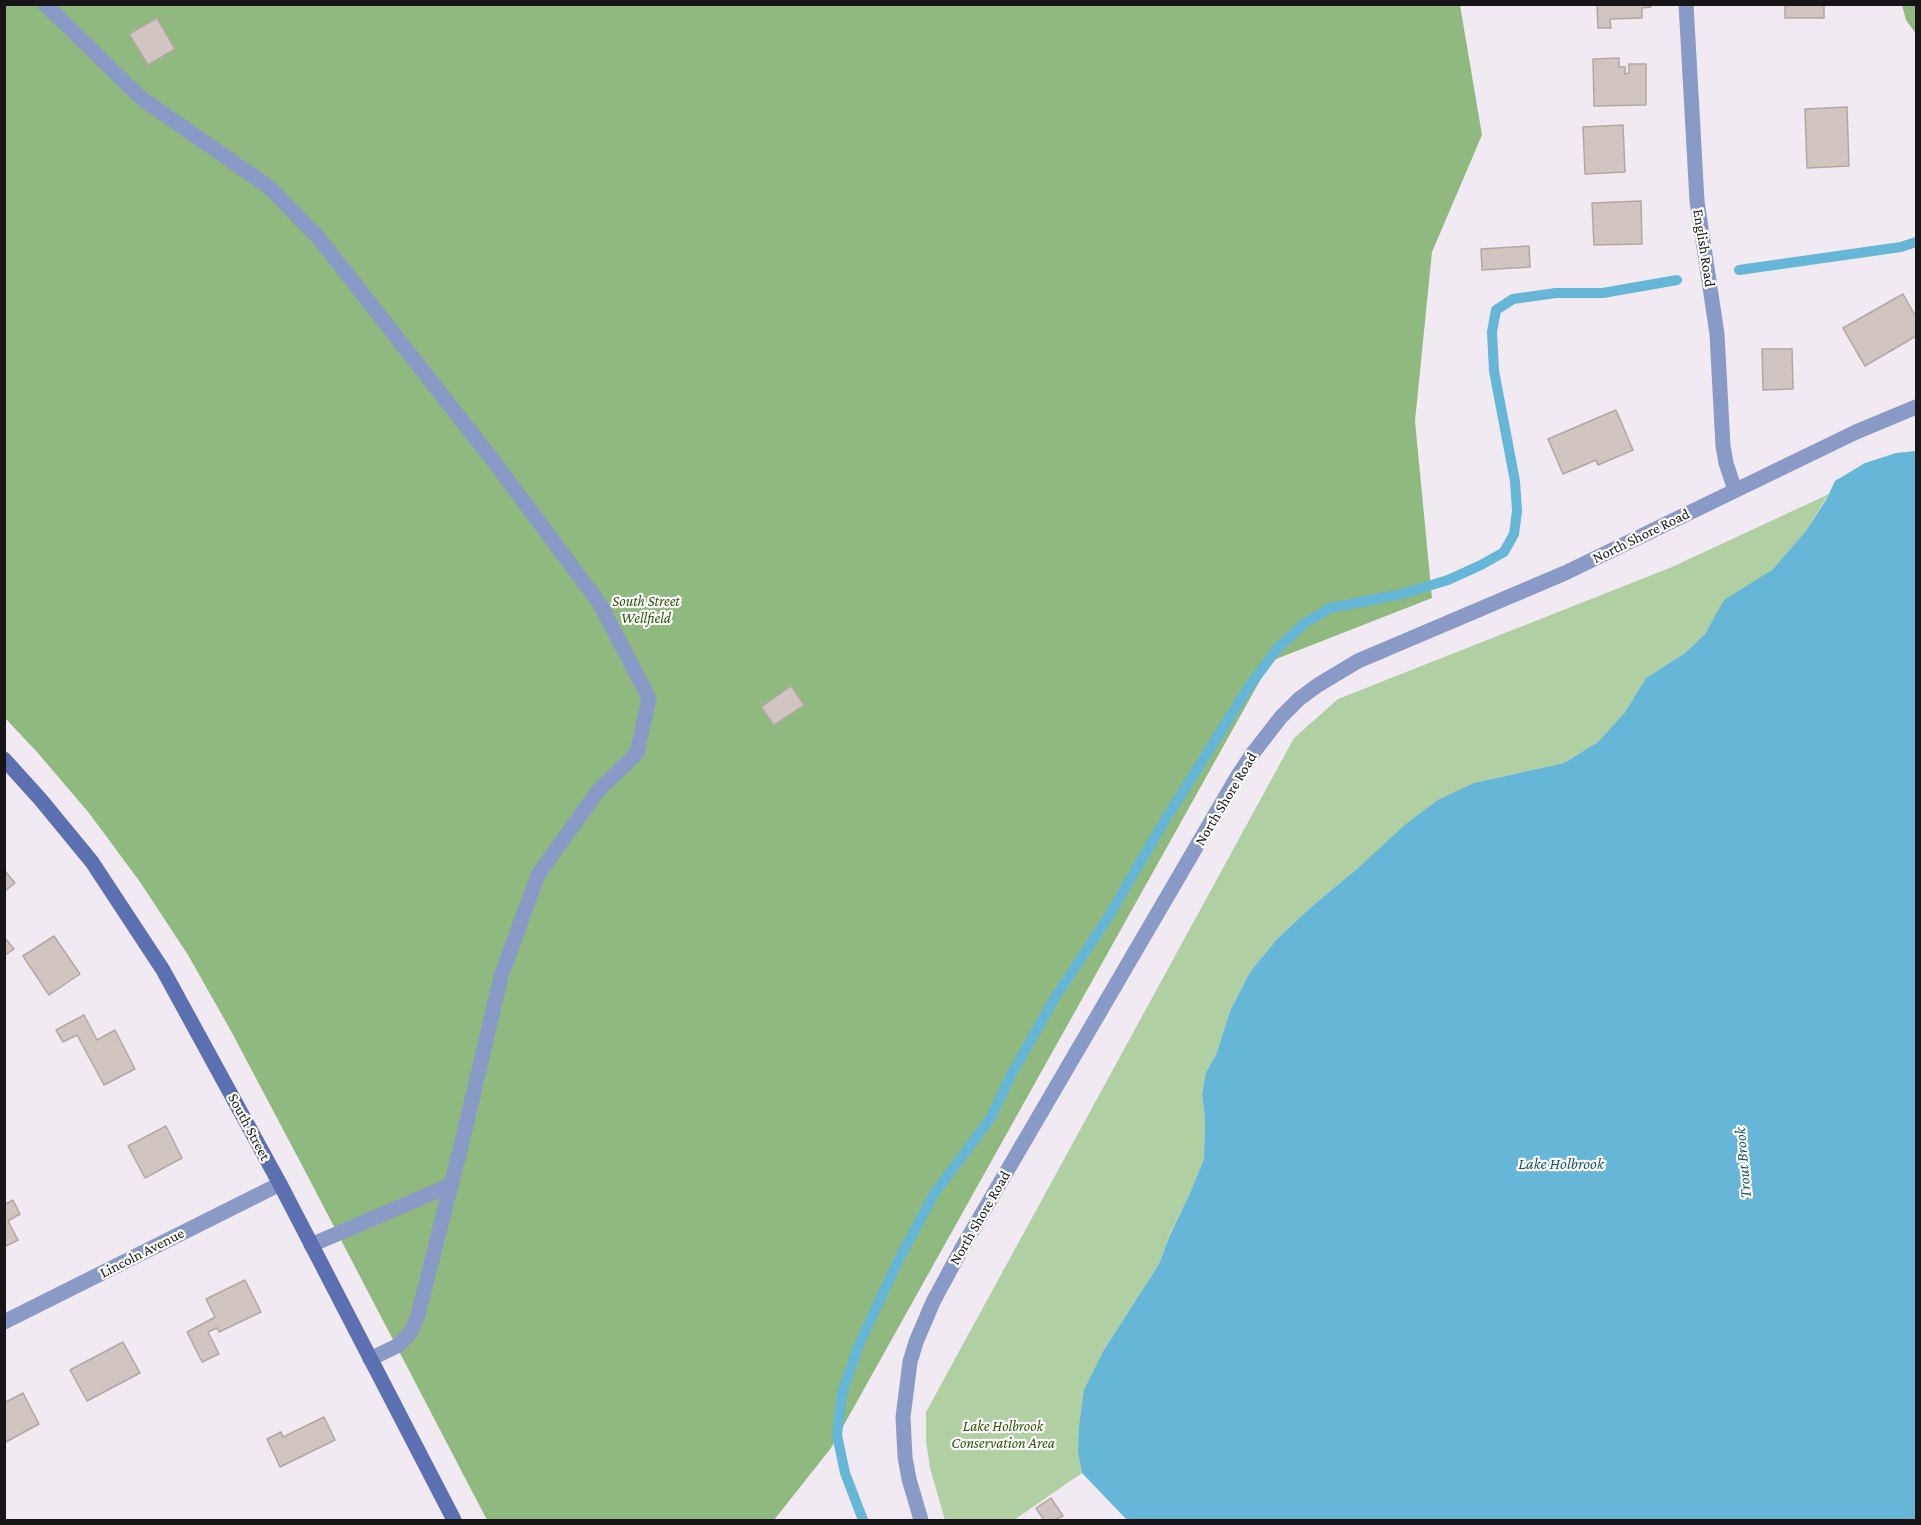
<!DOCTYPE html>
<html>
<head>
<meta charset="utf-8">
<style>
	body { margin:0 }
	#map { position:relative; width:1921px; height:1525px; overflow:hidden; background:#f2eaf3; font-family:"Crimson Pro",serif }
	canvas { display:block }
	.frame { position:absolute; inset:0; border:6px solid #171517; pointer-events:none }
</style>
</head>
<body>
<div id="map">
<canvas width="1921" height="1525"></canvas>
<div class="frame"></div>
</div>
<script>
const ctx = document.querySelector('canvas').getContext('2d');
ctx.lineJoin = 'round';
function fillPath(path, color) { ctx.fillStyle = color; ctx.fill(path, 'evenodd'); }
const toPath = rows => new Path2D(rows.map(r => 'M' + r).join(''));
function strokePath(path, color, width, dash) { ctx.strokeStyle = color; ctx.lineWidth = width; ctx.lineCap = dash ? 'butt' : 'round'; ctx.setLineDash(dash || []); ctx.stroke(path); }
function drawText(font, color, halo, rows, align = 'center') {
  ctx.font = font + ' "Crimson Pro",serif'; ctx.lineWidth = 4.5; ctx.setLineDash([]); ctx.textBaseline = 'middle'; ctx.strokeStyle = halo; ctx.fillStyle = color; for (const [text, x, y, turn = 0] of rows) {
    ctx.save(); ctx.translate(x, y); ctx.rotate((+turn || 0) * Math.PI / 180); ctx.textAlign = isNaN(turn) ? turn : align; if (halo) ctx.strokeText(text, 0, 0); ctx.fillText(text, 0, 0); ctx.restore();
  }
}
const green = toPath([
	[1829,494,1805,532,1772,570,1714,619,1705,634,1685,653,1646,678,1625,712,1598,742,1564,763,1474,783,1358,868,1310,908,1277,939,1250,972,1230,1011,1216,1055,1206,1072,1202,1094,1205,1118,1204,1159,1190,1193,1169,1236,1159,1264,1105,1348,1078,1454,1082,1473,1014,1520,945,1520,930,1468,926,1441,926,1412,1294,738,1338,699,1672,567]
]);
const forest = toPath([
	[4,5,1460,5,1482,135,1432,252,1415,421,1432,598,1271,661,831,1448,774,1520,487,1520,305,1171,231,1031,188,955,140,882,89,813,37,752,5,718],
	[1902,5,1916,5,1916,34,1906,20]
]);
const water = toPath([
	[1916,451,1916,1520,1127,1520,1082,1473,1078,1454,1079,1426,1084,1390,1105,1348,1159,1264,1169,1237,1190,1193,1204,1159,1205,1118,1202,1094,1206,1072,1216,1055,1230,1011,1250,972,1277,939,1310,908,1358,868,1406,824,1438,800,1474,783,1564,763,1598,742,1625,712,1646,678,1685,653,1705,634,1724,600,1772,570,1805,532,1826,500,1835,481,1865,463,1896,453]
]);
const stream = toPath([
	[1739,270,1901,247,1916,242],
	[863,1520,845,1473,837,1435,842,1393,858,1347,896,1265,934,1194,990,1119,1011,1075,1056,996,1109,916,1162,825,1248,688,1277,649,1305,623,1330,608,1402,594,1448,580,1481,565,1504,552,1514,534,1517,511,1515,481,1494,371,1492,332,1496,310,1513,299,1556,293,1603,293,1677,280]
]);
const building = toPath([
	[1597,4,1650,4,1651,7,1642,8,1642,18,1610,19,1611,28,1598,28,1597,4],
	[1785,4,1824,4,1824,18,1785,18,1785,4],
	[157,18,175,49,148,65,129,34,157,18],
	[1619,58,1619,67,1625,67,1625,74,1629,73,1629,64,1646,64,1646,105,1594,106,1593,59,1619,58],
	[1847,107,1849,166,1807,168,1805,109,1847,107],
	[1623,125,1625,172,1585,174,1583,127,1623,125],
	[1641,201,1642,244,1594,245,1592,203,1641,201],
	[1529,246,1530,267,1482,270,1481,249,1529,246],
	[1903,294,1916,317,1916,336,1865,366,1843,328,1903,294],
	[1762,349,1792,349,1793,389,1763,390,1762,349],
	[1616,410,1633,450,1598,465,1596,460,1563,474,1548,439,1616,410],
	[791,686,804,705,774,725,761,707,791,686],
	[4,870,15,883,4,892,4,870],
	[54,936,80,974,49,995,23,956,54,936],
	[4,937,14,949,4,956,4,937],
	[84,1015,97,1040,115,1030,135,1069,104,1085,77,1035,63,1042,56,1030,84,1015],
	[166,1126,182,1158,145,1178,128,1146,166,1126],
	[13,1200,20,1214,8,1221,18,1240,4,1247,4,1205,13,1200],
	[245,1280,261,1312,219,1332,217,1328,208,1332,219,1354,202,1362,187,1332,215,1317,206,1299,245,1280],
	[123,1342,140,1373,87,1401,70,1370,123,1342],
	[23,1393,39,1424,4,1443,4,1403,23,1393],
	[324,1417,335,1440,280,1467,267,1439,281,1432,283,1437,324,1417],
	[1051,1498,1063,1516,1055,1520,1044,1520,1036,1508,1051,1498]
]);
const service = toPath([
	[45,4,141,98,269,187,318,237,492,459,600,604,649,698,637,753,597,792,538,875,501,976,463,1138,418,1315,412,1330,399,1345,370,1359],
	[311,1245,451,1185]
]);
const minor = toPath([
	[1686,4,1697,201,1717,334,1723,446,1726,463,1735,490],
	[4,1322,280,1184],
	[921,1520,909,1479,905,1457,903,1417,910,1362,916,1342,933,1302,962,1248,1237,777,1253,753,1281,717,1299,699,1318,685,1358,661,1565,573,1856,432,1916,407]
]);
const secondary = toPath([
	[4,759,41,800,92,862,163,970,280,1184,454,1520]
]);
const streetNames = [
	["English Road",1704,248,81],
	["North Shore Road",1641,536,-26],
	["North Shore Road",1226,799,-59],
	["South Street",249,1127,62],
	["North Shore Road",980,1218,-60],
	["Lincoln Avenue",142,1253,-27]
];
const parkNames = [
	["South Street",646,601],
	["Wellfield",646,618],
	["Lake Holbrook",1003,1426],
	["Conservation Area",1003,1443]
];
const waterNames = [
	["Trout Brook",1743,1163,-95],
	["Lake Holbrook",1561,1164]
];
fillPath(green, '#b0cfa2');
fillPath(forest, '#90b97f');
fillPath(water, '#66b6d7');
strokePath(stream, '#66b6d7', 10);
fillPath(building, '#d0c5c0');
strokePath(building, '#b2a8a2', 1.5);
strokePath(service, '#8a9ac6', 15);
strokePath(minor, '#8a9ac6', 15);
strokePath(secondary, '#5c70b1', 15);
drawText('15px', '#171517', '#fff', streetNames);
drawText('italic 15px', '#285903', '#fff', parkNames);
drawText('italic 16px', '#15556d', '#fff', waterNames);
</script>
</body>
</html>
